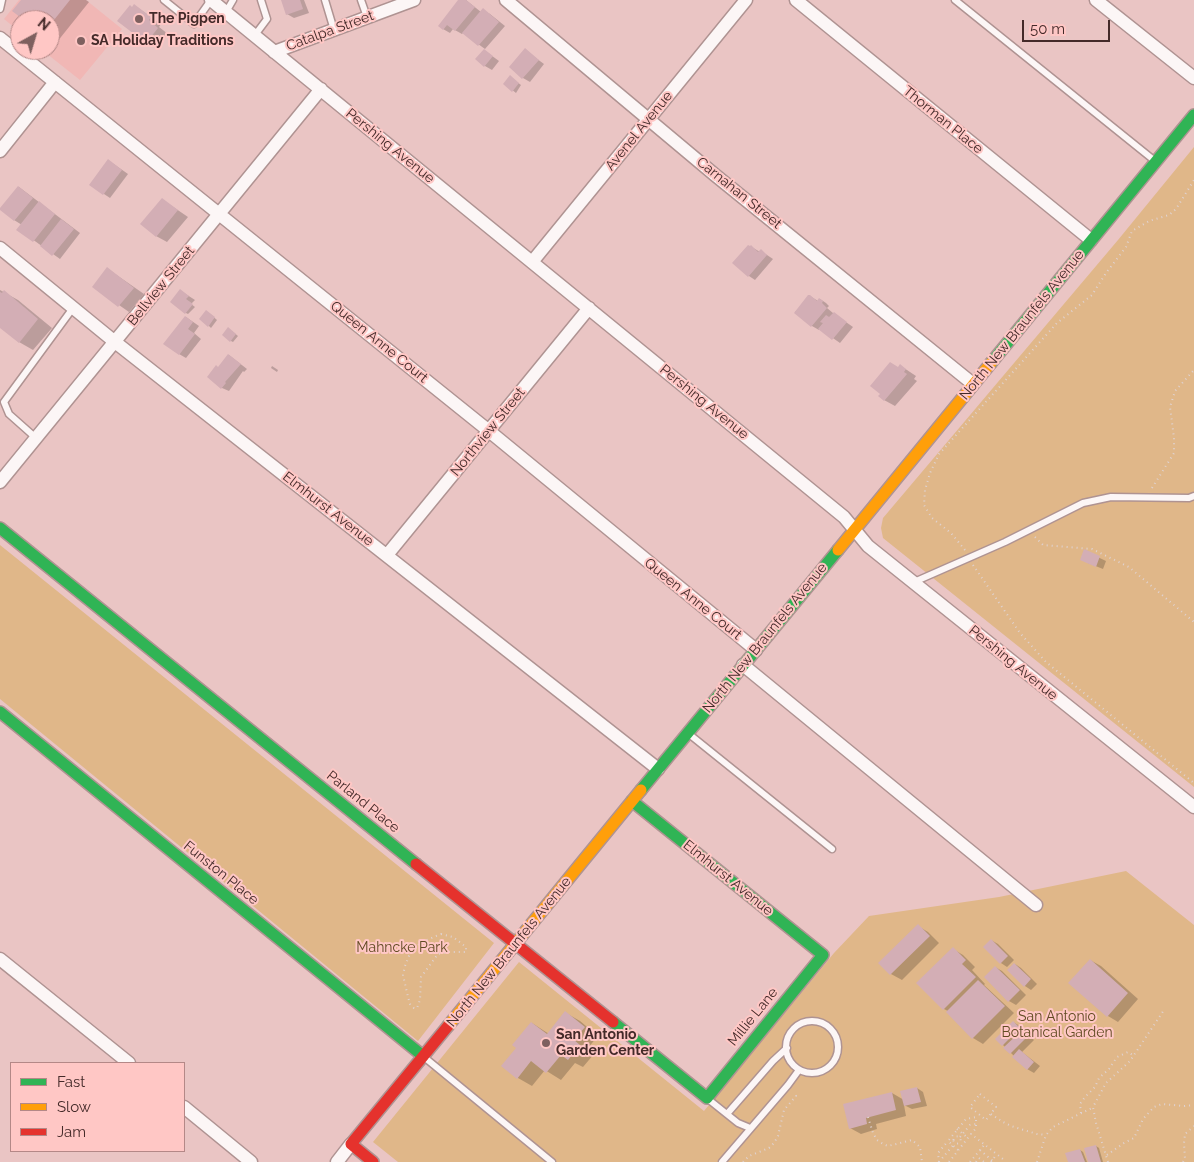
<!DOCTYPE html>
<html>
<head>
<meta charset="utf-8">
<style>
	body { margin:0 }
	#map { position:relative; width:1194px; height:1162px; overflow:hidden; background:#eac5c4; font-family:Raleway,sans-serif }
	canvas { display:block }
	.legend { position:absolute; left:10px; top:1062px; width:175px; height:90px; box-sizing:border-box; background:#ffc7c5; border:1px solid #b48887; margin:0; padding:6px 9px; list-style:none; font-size:15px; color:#442a29 }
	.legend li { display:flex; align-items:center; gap:10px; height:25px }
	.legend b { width:25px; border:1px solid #b48887 }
	.north { position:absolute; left:10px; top:10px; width:50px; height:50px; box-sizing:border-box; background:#ffc7c5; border:1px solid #b48887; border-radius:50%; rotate:39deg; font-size:14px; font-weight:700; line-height:20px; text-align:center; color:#442a29 }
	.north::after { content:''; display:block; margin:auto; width:18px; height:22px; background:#7e605f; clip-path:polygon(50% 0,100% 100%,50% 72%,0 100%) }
	.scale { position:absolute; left:1022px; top:20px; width:88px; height:22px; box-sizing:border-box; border:2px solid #442a29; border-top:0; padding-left:6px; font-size:15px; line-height:18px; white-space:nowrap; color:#442a29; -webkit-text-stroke:4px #ffc7c5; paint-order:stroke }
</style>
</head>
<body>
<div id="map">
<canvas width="1194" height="1162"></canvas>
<ul class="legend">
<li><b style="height:6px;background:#30b455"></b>Fast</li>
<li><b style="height:6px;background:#ff9f0a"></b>Slow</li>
<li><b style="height:6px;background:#e5322d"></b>Jam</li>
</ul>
<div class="north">N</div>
<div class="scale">50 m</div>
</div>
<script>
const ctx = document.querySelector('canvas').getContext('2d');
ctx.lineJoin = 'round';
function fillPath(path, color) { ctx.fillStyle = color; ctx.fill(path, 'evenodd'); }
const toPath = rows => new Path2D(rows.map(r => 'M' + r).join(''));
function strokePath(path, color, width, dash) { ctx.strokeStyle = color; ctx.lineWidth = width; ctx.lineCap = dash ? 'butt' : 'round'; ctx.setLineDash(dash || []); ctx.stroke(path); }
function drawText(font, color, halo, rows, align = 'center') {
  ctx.font = font + ' Raleway,sans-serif'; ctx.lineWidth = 4; ctx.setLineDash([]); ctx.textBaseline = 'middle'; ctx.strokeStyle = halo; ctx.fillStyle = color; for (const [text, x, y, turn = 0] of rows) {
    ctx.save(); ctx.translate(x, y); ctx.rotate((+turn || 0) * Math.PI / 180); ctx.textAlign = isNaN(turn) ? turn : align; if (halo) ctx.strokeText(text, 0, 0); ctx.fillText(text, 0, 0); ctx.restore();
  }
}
const built = toPath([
	[19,0,86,0,122,29,80,80,42,50,50,50,50,20,20,20,20,32,4,19]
]);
const green = toPath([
	[1194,147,1194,787,883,538,881,528,883,518,1118,240],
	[0,545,494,943,418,1041,0,699],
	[1126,871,1194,925,1194,1162,398,1162,373,1142,519,962,704,1111,834,953,869,916,999,897]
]);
const shadow = toPath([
	[22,0,86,0,89,2,57,42,50,38,50,20,26,20],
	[282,0,304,0,309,13,294,18,287,14],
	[460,0,466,0,481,12,483,10,490,14,505,26,485,49,463,33,462,34,453,29,450,33,443,29],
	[134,5,161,24,159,27,168,34,157,48,146,42,133,8],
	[484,50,499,61,492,70,485,66],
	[525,50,544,64,530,82,523,78],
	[513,79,521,85,516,93,505,84],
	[108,160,128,174,110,198,104,194],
	[19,187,80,233,60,259,18,229,22,225,14,220],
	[163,200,188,217,167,242,156,236],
	[750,246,760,252,761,251,773,259,755,280,749,276],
	[108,269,144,294,129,312,93,287],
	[0,290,18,300,52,328,33,350,19,342,0,326],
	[181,291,195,300,191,304,195,307,188,314,186,313],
	[810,296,818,301,820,299,826,303,829,306,827,308,833,313,853,327,840,343,820,329,819,330,812,326,795,312],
	[209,313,217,320,211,328,209,326],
	[186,317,199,326,194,333,201,339,186,358,179,354],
	[232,331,238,336,233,342,231,341],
	[229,355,247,369,244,372,243,371,229,391,222,388,218,368],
	[272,366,278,370,277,372,271,368],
	[901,366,916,376,914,379,917,381,895,406,884,400],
	[1085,551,1106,561,1103,569,1088,563],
	[918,926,928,932,939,943,902,980,891,974,880,963],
	[991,940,998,944,1014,960,1007,967,1001,963],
	[953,949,963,955,975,967,972,970,985,984,984,985,1014,1013,983,1044,973,1038,948,1011,944,1009],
	[1090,960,1101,966,1138,999,1118,1022,1108,1016],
	[1015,964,1021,968,1037,984,1031,990,1025,986],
	[995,967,1002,971,1026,995,1016,1005,1009,1001],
	[566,1013,580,1021,598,1036,587,1049,594,1054,583,1067,575,1063,561,1080,545,1070,532,1086,518,1078,517,1048,532,1023,549,1034],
	[1013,1022,1020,1026,1034,1040,1022,1052,1040,1066,1034,1073,1027,1069,1003,1045],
	[917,1088,923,1092,927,1106,912,1109,904,1105,906,1116,876,1124,877,1129,861,1134,850,1128,892,1093,904,1100],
	[1096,1146,1099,1148,1103,1162,1090,1162],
	[1080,1150,1083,1152,1087,1162,1069,1162]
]);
const building = toPath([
	[21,0,70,0,50,25,50,20,24,20,12,11],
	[281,0,300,0,303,9,286,15],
	[458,0,466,0,475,7,455,31,447,25,443,30,438,26],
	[134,4,151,17,149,20,158,28,146,43,117,21,130,5,132,7],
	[483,8,499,22,478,46,462,33],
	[525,48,539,60,522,79,509,67],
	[484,49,493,56,484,67,475,59],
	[510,75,519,83,512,92,503,84],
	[108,159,122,170,103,195,89,185],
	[18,186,33,198,14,221,0,210,0,208],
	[162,198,178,210,156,237,140,224],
	[39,201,55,214,33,242,16,230],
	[61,219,74,229,52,256,40,246],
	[748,245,750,246,751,245,758,252,761,249,767,255,748,277,732,263],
	[107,267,134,288,118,307,92,287],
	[180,289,189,296,186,299,193,304,185,314,170,302],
	[4,290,38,319,19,343,0,328,0,292,2,293],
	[808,295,810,295,817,301,819,298,823,301,822,303,827,308,811,327,794,313],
	[206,310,215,317,208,327,199,319],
	[834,312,847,322,832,340,818,329,823,323,820,322,826,315,829,317],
	[185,316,193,322,188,329,195,334,179,355,163,344],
	[228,327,236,334,230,342,222,335],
	[228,354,241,364,225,382,226,383,221,389,207,377,216,365,218,367],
	[890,362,898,367,900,364,906,369,904,372,907,374,884,401,878,396,880,394,870,386],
	[1084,549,1100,556,1096,567,1080,560],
	[918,924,930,936,890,975,878,963],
	[991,939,1008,956,1000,964,983,947],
	[953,947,966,960,962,964,976,977,943,1010,916,983],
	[1090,959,1128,993,1107,1017,1068,983],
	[1014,963,1031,979,1024,987,1007,970],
	[995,966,1020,990,1008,1002,984,977],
	[978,980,1005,1006,972,1039,946,1012],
	[565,1011,585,1027,574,1040,580,1045,568,1060,561,1055,546,1073,531,1061,517,1079,501,1066,516,1048,512,1045,531,1022,547,1034],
	[1013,1021,1020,1028,1002,1046,995,1039],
	[1022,1030,1028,1036,1010,1054,1003,1048],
	[1019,1049,1034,1062,1027,1070,1012,1057],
	[917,1087,921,1102,904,1106,900,1091],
	[892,1092,896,1110,866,1118,867,1124,849,1129,843,1104],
	[1096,1145,1101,1162,1088,1162,1084,1148],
	[1080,1149,1085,1162,1068,1162,1065,1153]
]);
const path = toPath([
	[1152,488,1174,453,1174,438,1170,407,1175,391,1194,370],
	[1035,537,1043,545,1092,549,1129,567,1194,622],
	[965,550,951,533,932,518,924,505,925,490,930,473,939,454,1057,323,1092,295,1106,273,1126,247,1132,231,1149,221,1169,215,1176,209,1194,180],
	[973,565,1020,633,1046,662,1194,783],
	[441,934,453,937,466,947,466,952,447,952,438,954,421,977,420,1000,417,1008,414,1008,410,1004,408,997,403,975,405,966,409,956,420,943,441,934],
	[980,1094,996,1107,986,1120,970,1107,980,1094],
	[1081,1113,1080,1104,1085,1097,1095,1087,1099,1078,1109,1069,1117,1057,1128,1052,1134,1056],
	[991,1114,1003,1122,1011,1126,1037,1134,1046,1135],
	[868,1117,873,1133,877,1140,883,1144,888,1146,912,1140,920,1147,922,1162],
	[957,1129,968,1138],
	'953.5 1140a3.5 3.5 0 1 1 7 0a3.5 3.5 0 1 1-7 0Z',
	[960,1137,970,1125,976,1124],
	[958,1150,948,1141,966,1119,976,1117,976,1128,972,1133],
	[980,1150,994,1162],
	[1107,1155,1124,1143,1134,1138,1143,1119,1154,1107,1162,1104,1184,1106,1194,1105],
	[743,1162,749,1156,769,1148,774,1143,778,1136,784,1110,796,1096,794,1093],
	[939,1162,955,1143],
	[939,1162,938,1153,948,1141],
	[949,1162,971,1134,1003,1159,1003,1162],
	[970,1162,985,1144],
	[976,1162,979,1158,984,1162],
	[991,1162,997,1154],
	[1037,1162,1046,1135,1053,1127,1092,1108],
	[1108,1162,1096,1123,1093,1107,1106,1083,1130,1061,1164,1010],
	[1183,1162,1185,1159,1184,1143,1185,1134,1194,1126]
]);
const lane = toPath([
	[164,0,194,24,211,0],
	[325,0,334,30],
	[361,0,367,17],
	[955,0,1155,161],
	[0,9,2,0],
	[226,12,233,0],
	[255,35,267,19,261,0],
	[36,438,9,414,4,402,73,308],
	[914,582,1005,542,1083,503,1111,497,1189,498,1194,496],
	[689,734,832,849],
	'786 1047a26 26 0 1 1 52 0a26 26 0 1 1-52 0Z',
	[424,1057,552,1162],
	[708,1099,738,1123,750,1128],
	[727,1114,773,1061,787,1048],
	[722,1162,788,1085,799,1070]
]);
const street = toPath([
	[211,0,844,517,868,546,1194,807],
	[506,0,715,175,973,384],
	[796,0,1091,240],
	[1096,0,1194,78],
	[0,38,489,431,756,650],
	[274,52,414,0],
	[0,151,55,82],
	[0,248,115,342,658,769],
	[532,262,746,0],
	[0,482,321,89],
	[387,555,589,308],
	[743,665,1036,905],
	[0,959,129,1063],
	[184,1107,251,1162],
	[337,1162,351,1144]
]);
const fast = toPath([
	[991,363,1194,115],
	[0,528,416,864],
	[0,712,423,1056],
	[641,790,838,550],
	[613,1022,707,1098,823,955,632,801]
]);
const slow = toPath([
	[838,550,991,363],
	[448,1026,641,790]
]);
const jam = toPath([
	[416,864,613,1022],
	[373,1162,351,1144,448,1026]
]);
const markers = [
	[139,19,5,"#7e605f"],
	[81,41,5,"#7e605f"],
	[546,1043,5,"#7e605f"]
];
const poiNames = [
	["The Pigpen",149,19],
	["SA Holiday Traditions",91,41],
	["San Antonio",556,1035],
	["Garden Center",556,1051]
];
const streetNames = [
	["Catalpa Street",330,31,-20],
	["Thorman Place",943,120,39],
	["Avenel Avenue",639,131,-51],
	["Pershing Avenue",390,146,39],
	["Carnahan Street",739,193,39],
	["Bellview Street",161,286,-51],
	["North New Braunfels Avenue",1022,325,-51],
	["Queen Anne Court",379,342,39],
	["Pershing Avenue",704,402,39],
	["Northview Street",488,432,-51],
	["Elmhurst Avenue",328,509,38],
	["Queen Anne Court",693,599,39],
	["North New Braunfels Avenue",765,638,-51],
	["Pershing Avenue",1013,663,39],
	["Parland Place",363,802,39],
	["Funston Place",221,873,39],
	["Elmhurst Avenue",728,878,39],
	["North New Braunfels Avenue",509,952,-51],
	["Millie Lane",753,1017,-51]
];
const parkNames = [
	["Mahncke Park",402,948],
	["San Antonio",1057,1017],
	["Botanical Garden",1057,1033]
];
fillPath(built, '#f1b7b5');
fillPath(green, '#e0b789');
fillPath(shadow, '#0003');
fillPath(building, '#d3aeb5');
strokePath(lane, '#af9392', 9);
strokePath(street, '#af9392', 15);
strokePath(fast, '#af9392', 14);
strokePath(slow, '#af9392', 14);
strokePath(jam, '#af9392', 14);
strokePath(path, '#e0d3d2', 2, [1, 4]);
strokePath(lane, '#fcf6f6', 6);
strokePath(street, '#fcf6f6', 12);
strokePath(fast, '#30b455', 11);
strokePath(slow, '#ff9f0a', 11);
strokePath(jam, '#e5322d', 11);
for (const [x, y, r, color] of markers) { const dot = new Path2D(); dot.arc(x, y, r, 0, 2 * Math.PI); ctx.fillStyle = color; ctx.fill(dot); strokePath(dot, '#ffc7c5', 2); }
drawText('bold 14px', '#442a29', '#ffc7c5', poiNames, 'left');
drawText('14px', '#442a29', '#ffc7c5', streetNames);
drawText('14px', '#614b22', '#ffc7c5', parkNames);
</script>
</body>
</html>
